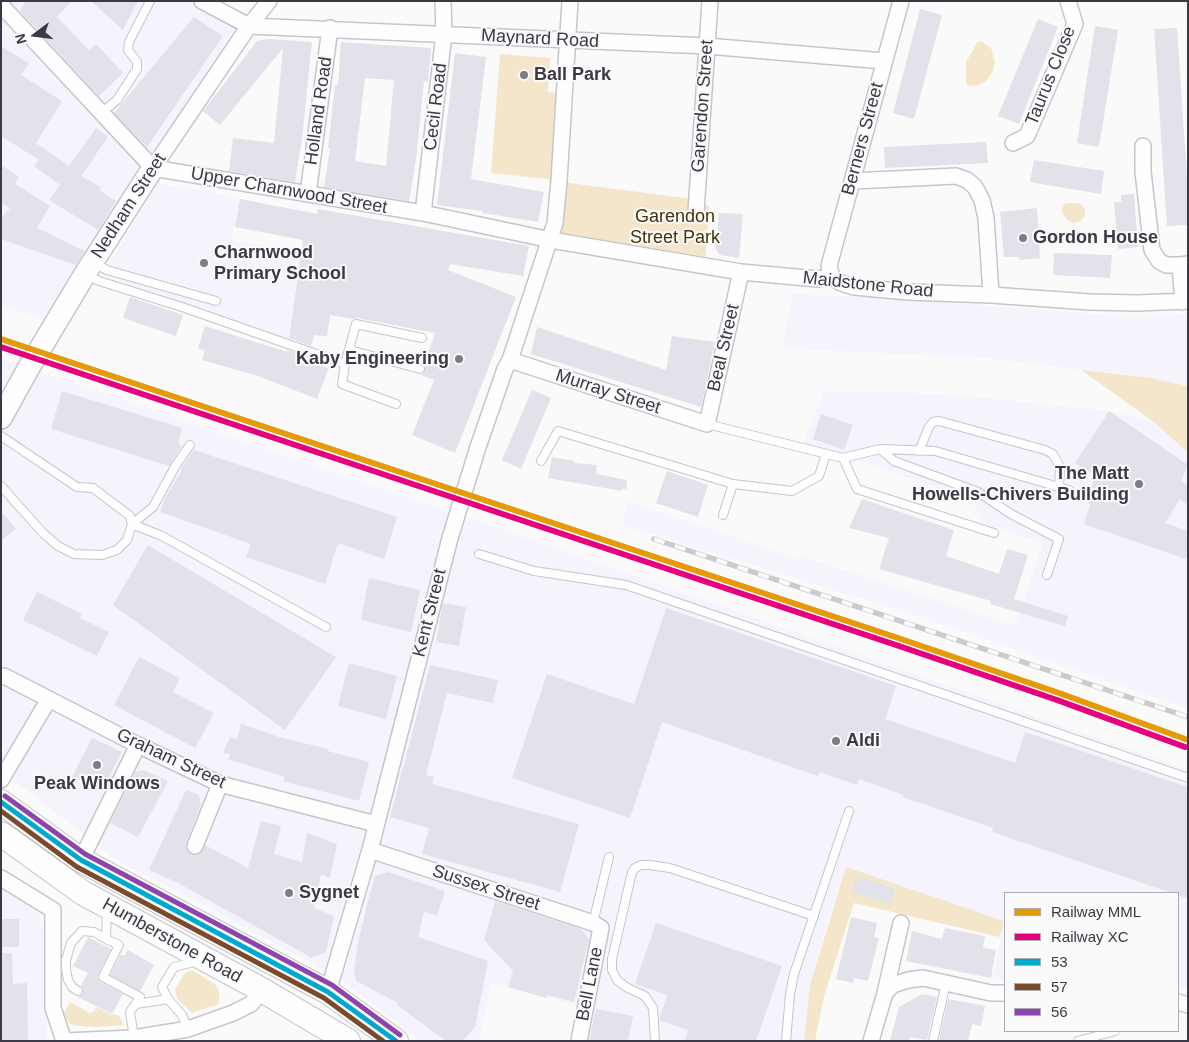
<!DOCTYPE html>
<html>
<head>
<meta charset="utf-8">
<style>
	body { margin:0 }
	#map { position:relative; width:1189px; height:1042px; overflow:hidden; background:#fafafa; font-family:Helvetica,sans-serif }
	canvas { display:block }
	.frame { position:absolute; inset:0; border:2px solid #3c3845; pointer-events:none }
	.legend { position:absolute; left:1004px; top:892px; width:175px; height:140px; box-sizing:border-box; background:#fafafa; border:1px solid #aeacb2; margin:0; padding:6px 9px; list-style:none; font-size:15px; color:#3c3845 }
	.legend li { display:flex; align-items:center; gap:10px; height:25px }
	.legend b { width:25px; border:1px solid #aeacb2 }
	.north { position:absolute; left:10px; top:10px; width:50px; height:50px; -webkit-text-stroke:4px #fafafa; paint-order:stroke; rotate:255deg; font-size:14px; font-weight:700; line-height:20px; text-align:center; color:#3c3845 }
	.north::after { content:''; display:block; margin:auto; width:18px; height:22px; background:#3c3845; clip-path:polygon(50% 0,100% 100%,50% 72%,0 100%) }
</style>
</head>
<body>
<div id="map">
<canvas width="1189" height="1042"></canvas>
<div class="frame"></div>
<ul class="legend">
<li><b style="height:6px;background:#e49b07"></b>Railway MML</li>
<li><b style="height:6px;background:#e5007d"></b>Railway XC</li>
<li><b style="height:6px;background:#00a9ce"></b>53</li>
<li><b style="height:6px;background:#7a4b2a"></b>57</li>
<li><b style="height:6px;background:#8e44ad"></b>56</li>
</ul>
<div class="north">N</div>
</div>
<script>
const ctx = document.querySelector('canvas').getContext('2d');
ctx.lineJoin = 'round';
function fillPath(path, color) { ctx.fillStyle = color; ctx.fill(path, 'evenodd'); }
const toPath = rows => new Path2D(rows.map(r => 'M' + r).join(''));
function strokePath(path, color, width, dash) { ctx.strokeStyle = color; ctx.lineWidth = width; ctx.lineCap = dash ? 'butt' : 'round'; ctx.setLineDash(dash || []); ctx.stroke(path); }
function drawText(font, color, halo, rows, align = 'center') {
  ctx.font = font + ' Helvetica,sans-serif'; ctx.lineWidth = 4; ctx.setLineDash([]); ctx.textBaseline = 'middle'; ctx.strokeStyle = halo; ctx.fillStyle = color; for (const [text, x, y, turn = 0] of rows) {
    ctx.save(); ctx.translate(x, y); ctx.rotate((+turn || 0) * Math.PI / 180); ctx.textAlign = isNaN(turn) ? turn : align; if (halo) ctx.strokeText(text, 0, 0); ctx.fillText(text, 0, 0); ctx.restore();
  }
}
const built = toPath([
	[9,1,202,1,249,26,56,323,1,305,1,13],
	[158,183,240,198,231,240,301,251,288,341,102,275],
	[793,294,884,298,1134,317,1188,314,1188,386,1151,378,986,358,782,348],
	[1,359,562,550,1188,770,1188,988,1178,988,1178,893,1005,893,1005,981,993,978,1001,937,835,897,810,985,804,1041,583,1041,589,1008,492,983,478,1041,422,1041,333,974,112,857,1,770],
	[824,391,916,393,964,396,1109,411,1154,422,1188,453,1188,708,898,610,623,525,628,501,794,558,802,556,1015,626,1043,543,982,523,972,499,874,466,803,445],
	[1,891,7,891,35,908,44,926,47,1041,1,1041]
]);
const green = toPath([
	[981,41,991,48,995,62,993,71,986,81,978,85,970,86,966,84,966,62,977,43],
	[500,54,550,58,548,92,556,93,559,157,557,180,491,173],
	[561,182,693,199,709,206,705,264,552,238],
	[1072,203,1081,204,1085,209,1085,216,1079,222,1073,223,1066,219,1061,210,1064,204],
	[1081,370,1151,378,1188,386,1188,453,1154,422],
	[846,867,1004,921,999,937,854,903,824,996,815,1041,804,1041,810,985],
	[192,970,216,985,219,991,219,1004,192,1013,177,999,175,989,185,973],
	[70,1002,90,1013,94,1012,96,1007,112,1015,114,1014,119,1016,124,1025,96,1027,77,1026,70,1024,63,1015]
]);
const building = toPath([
	[26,1,71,1,57,17,89,50,96,44,123,73,99,96,20,11],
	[91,1,138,1,123,30],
	[920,9,942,15,914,119,893,113],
	[194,17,223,36,147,147,114,113],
	[1038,19,1058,27,1019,124,998,116],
	[1095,26,1118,30,1099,147,1077,143],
	[1177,28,1188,192,1188,225,1167,226,1154,29],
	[269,39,312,42,302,139,295,182,229,171,233,138,274,143,283,48,220,125,203,111,257,41],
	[341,42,431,48,428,82,424,82,416,160,409,201,324,187,330,148,328,148,335,85,338,85],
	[365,78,394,80,386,166,355,161],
	[1,46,29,63,21,75,62,101,36,143,69,166,96,128,108,137,81,176,101,187,99,190,116,201,98,230,49,200,60,185,34,166,39,160,1,136],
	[455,53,486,57,471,179,544,192,538,222,483,213,483,211,437,205],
	[986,142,988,163,885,168,884,147],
	[1034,160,1104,171,1101,194,1030,182],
	[1,165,19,177,15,184,50,206,37,228,85,251,76,265,1,239,1,218,10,208,1,203],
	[1134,194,1138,247,1118,249,1114,202,1121,202,1121,195],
	[240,199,317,214,318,209,529,246,523,276,450,264,448,270,516,297,455,453,412,435,434,380,421,375,425,371,424,365,435,333,357,318,353,319,330,315,327,336,314,335,311,346,289,338,303,240,235,227],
	[1037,208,1040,258,1020,260,1019,257,1004,257,1000,212],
	[719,213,743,214,739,258,720,255,716,250],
	[1054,253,1112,255,1110,278,1053,275],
	[130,297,183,315,176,336,123,318],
	[205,326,287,352,287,350,308,357,307,360,329,368,317,399,258,376,202,360,205,351,198,348],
	[537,327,666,370,672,336,715,342,701,407,531,354],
	[532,390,551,398,521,469,502,460],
	[62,391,182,428,178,444,182,446,169,466,51,429],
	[1109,411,1188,465,1181,481,1188,486,1188,505,1180,499,1165,523,1188,531,1188,552,1186,559,1084,524,1090,505,1087,502,1095,475,1075,463],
	[821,414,853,425,844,450,813,439],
	[194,450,397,517,384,559,338,543,325,584,246,557,251,544,160,512,165,498,182,470,181,468],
	[552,457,574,461,574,463,597,465,596,474,627,480,626,489,622,489,622,491,548,478],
	[667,471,708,485,698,517,656,503],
	[862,499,954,530,946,556,999,574,1007,549,1028,555,1014,599,1068,616,1065,626,990,604,991,601,879,569,889,538,849,528],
	[1,511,16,529,1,541],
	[148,545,336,657,285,730,113,605],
	[369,578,420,590,411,632,361,620],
	[37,592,82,614,80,618,109,632,97,656,23,620],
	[443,603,466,607,459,646,436,642],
	[666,608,896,686,885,719,1015,763,1025,732,1188,787,1188,899,1178,895,1178,893,1172,893,992,832,993,828,903,797,904,795,859,779,857,785,820,772,818,776,662,722,630,818,512,778,547,674,634,704],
	[139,657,180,678,173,692,214,713,195,748,114,705],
	[349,663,397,676,386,719,338,706],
	[430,665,498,680,493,703,447,693,426,775,434,777,432,784,579,824,560,892,422,854,429,828,390,817],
	[241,724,279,737,328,749,328,751,369,762,359,801,283,781,285,777,228,759,231,754,223,753,230,737,237,739],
	[92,738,122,752,107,781,110,780,105,791,72,777],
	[144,770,168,781,138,837,110,823,135,772],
	[186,790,199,795,201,805,186,843,187,851,192,855,200,854,205,845,248,868,261,821,281,826,274,854,302,862,307,833,337,844,330,878,321,874,314,908,334,916,326,952,312,958,180,884,149,870],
	[388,872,445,891,437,916,424,912,418,937,488,961,475,1027,463,1041,446,1041,397,1005,398,1003,356,981,354,970,359,938,369,897,375,876],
	[857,876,895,889,890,904,852,892],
	[495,901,581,929,589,939,574,1002,548,995,546,998,508,987,513,971,484,940],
	[851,917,877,923,874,937,879,938,868,981,854,978,853,983,836,979],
	[1,919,19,919,19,947,1,947],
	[656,923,782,966,756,1041,685,1041,688,1030,659,1020,667,995,635,984],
	[945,928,985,936,983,948,996,950,991,978,906,961,912,931,942,939],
	[88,937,111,949,97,977,100,982,123,994,112,1014,78,997,83,994,83,989,81,986,88,973,73,966],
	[128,950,154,965,140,991,110,975,121,954,124,956],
	[1,953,12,953,13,984,27,983,28,1041,1,1041],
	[922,994,937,997,927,1040,910,1037,910,1041,890,1041,899,1007],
	[948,999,985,1006,981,1026,972,1024,968,1041,939,1041],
	[596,1009,633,1016,628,1041,589,1041]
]);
const lane = toPath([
	[102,112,117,100,137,69,137,62,128,50,129,42,150,1],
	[94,263,107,270,216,301],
	[87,275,99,281,182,307,345,364,342,384,396,404],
	[350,350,420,369],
	[345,364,356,324,422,338],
	[707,424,843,458,857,489,994,533],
	[1,436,77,487,93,488,130,516,132,524,127,540,117,550,102,555,74,554,58,546,43,533,1,486],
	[190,445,176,465,153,507,132,524,162,536,326,627],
	[880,449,894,461,978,492,1011,514,1059,539,1047,575],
	[919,451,929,427,933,422,939,421,1045,450,1053,454,1060,467,1059,487],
	[843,458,880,449,935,451,1069,490],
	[541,461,558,431,733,484],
	[723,515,733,484,792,491,819,476,826,454],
	[479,554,534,571,626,585,1188,778],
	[107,909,106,939,119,945,103,977,140,997,130,1012,134,1038],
	[593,923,609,857],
	[78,991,72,987,68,980,66,969,66,960,71,943,82,931,94,932,106,939],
	[136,1004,168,999],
	[188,1029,182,1015,168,999,162,987,174,967,198,961],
	[655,1041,653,1008,645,996,626,987,617,980,612,970,612,959,632,872,635,868,641,865,650,865,670,868,814,916],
	[786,1041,790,994,794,974,849,811],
	[933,1041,946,983],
	[1078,1041,1115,1031]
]);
const street = toPath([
	[202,1,249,26,707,46,884,61],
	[1,5,153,168,423,213,551,240,741,272,818,279,832,277,841,283,854,287,908,292,991,295,1090,302,1137,303,1188,301],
	[1013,143,1027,136,1075,24,1068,1],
	[1143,146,1143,172,1152,250,1159,261,1166,265,1180,265],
	[153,168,249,26,269,1],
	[852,181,956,176,967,180,975,187,982,200,986,218,991,295],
	[308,194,330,28],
	[696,212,710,1],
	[423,213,444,34,443,1],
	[832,277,829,266,901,1],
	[1183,302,1180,265,1188,264],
	[510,360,707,424,741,272],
	[4,676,138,745,220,784,376,824],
	[1,780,49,699],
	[195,846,220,784],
	[370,850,593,923,601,928,579,1041],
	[81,860,138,745],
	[1,878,53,910,53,1008,64,1041,134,1038,188,1029,233,1013,251,1004,262,990],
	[328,992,370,850,450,538,478,447,505,369,510,360,555,223,559,181,570,1],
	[885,993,893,985,908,980,923,978,991,993,1005,993],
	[1178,1002,1188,1005],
	[871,1041,885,993,901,923]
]);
const secondary = toPath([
	[1,418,28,369,85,274,153,168]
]);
const primary = toPath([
	[1,802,81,860,328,992,396,1041],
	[1,834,83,893,262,990,348,1041]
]);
const rail = toPath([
	[654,539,1188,717]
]);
const bus1 = toPath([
	[1,802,81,860,328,992,396,1041]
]);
const bus2 = toPath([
	[1,811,77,867,324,998,383,1041]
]);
const bus3 = toPath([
	[5,796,85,854,332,985,400,1035]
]);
const rail1 = toPath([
	[1,339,901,639,1059,693,1188,740]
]);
const rail2 = toPath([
	[1,347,899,646,1057,700,1185,747]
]);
const markers = [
	[524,75,5,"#7e7c84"],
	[1023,238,5,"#7e7c84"],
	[204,263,5,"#7e7c84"],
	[459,359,5,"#7e7c84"],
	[1139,484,5,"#7e7c84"],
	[836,741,5,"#7e7c84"],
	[97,765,5,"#7e7c84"],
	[289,893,5,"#7e7c84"]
];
const streetNames = [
	["Maynard Road",540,39,3],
	["Taurus Close",1051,76,-68],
	["Garendon Street",703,106,-86],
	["Cecil Road",436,107,-83],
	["Holland Road",319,111,-82],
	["Berners Street",863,139,-75],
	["Upper Charnwood Street",289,191,10],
	["Nedham Street",129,206,-57],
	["Maidstone Road",868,285,6],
	["Beal Street",724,348,-77],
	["Murray Street",608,392,18],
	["Kent Street",430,613,-76],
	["Graham Street",171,759,25],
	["Sussex Street",486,888,18],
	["Humberstone Road",172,941,29],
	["Bell Lane",590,984,-79]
];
const poiNames = [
	["Ball Park",534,75],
	["Gordon House",1033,238],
	["Charnwood",214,253],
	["Primary School",214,274],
	["Kaby Engineering",449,359,"right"],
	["The Matt",1129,474,"right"],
	["Howells-Chivers Building",1129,495,"right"],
	["Aldi",846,741],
	["Peak Windows",97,784,"center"],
	["Sygnet",299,893]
];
const parkNames = [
	["Garendon",675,217],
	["Street Park",675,238]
];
fillPath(built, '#f5f3fc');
fillPath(green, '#f4e6ca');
fillPath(building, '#e3e1e9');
strokePath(lane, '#c7c5cb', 10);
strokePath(street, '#c7c5cb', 18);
strokePath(secondary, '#c7c5cb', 24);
strokePath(primary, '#c7c5cb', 26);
strokePath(lane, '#fefefe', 8);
strokePath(street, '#fefefe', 15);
strokePath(secondary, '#fefefe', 21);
strokePath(primary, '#fefefe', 24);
strokePath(rail, '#cbcacc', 5.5);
strokePath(rail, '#fafafa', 4, [11]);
strokePath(bus1, '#00a9ce', 5);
strokePath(bus2, '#7a4b2a', 5);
strokePath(bus3, '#8e44ad', 5);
strokePath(rail1, '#e49b07', 6);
strokePath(rail2, '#e5007d', 6);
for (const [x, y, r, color] of markers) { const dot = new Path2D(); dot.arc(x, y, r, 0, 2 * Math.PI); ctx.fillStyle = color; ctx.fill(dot); strokePath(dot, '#fafafa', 2); }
drawText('18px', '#3c3845', '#fafafa', streetNames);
drawText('bold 18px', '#3c3845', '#fafafa', poiNames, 'left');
drawText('18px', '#453207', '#fafafa', parkNames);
</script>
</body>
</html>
